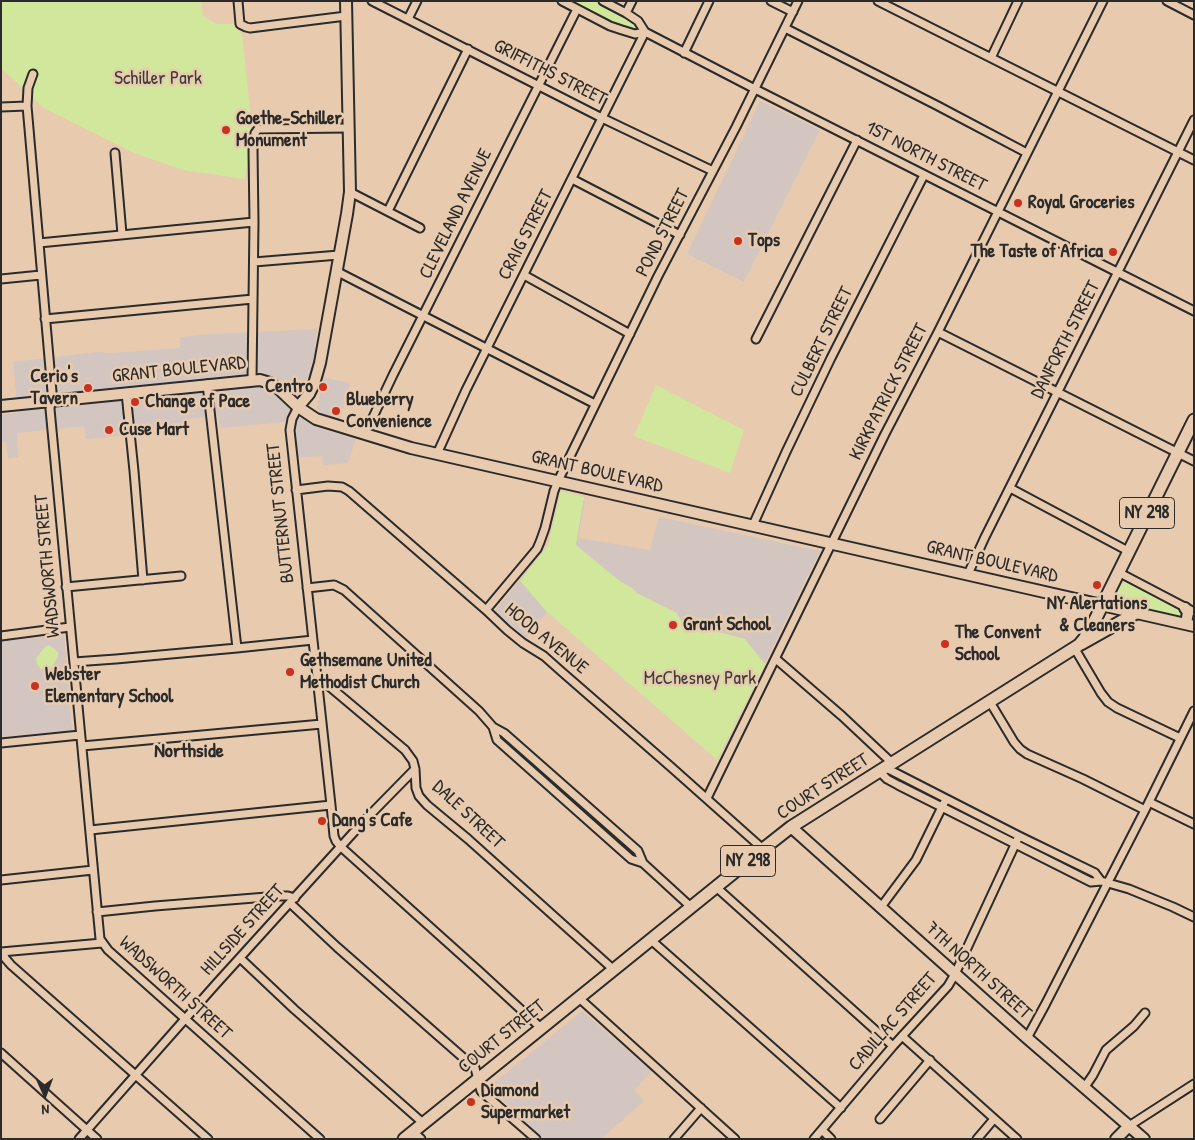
<!DOCTYPE html>
<html>
<head>
<meta charset="utf-8">
<style>
	body { margin:0 }
	#map { position:relative; width:1195px; height:1140px; overflow:hidden; background:#e8cbaf; font-family:"Patrick Hand",sans-serif }
	canvas { display:block }
	.frame { position:absolute; inset:0; border:2px solid #2b2b2b; pointer-events:none }
	.north { position:absolute; left:20px; top:1070px; width:50px; height:50px; -webkit-text-stroke:4px #e8cbaf; paint-order:stroke; rotate:178deg; font-size:14px; font-weight:700; line-height:20px; text-align:center; color:#2b2b2b }
	.north::after { content:''; display:block; margin:auto; width:18px; height:22px; background:#2b2b2b; clip-path:polygon(50% 0,100% 100%,50% 72%,0 100%) }
</style>
</head>
<body>
<div id="map">
<canvas width="1195" height="1140"></canvas>
<div class="frame"></div>
<div class="north">N</div>
</div>
<script>
const ctx = document.querySelector('canvas').getContext('2d');
ctx.lineJoin = 'round';
function fillPath(path, color) { ctx.fillStyle = color; ctx.fill(path, 'evenodd'); }
const toPath = rows => new Path2D(rows.map(r => 'M' + r).join(''));
function strokePath(path, color, width, dash) { ctx.strokeStyle = color; ctx.lineWidth = width; ctx.lineCap = dash ? 'butt' : 'round'; ctx.setLineDash(dash || []); ctx.stroke(path); }
function drawText(font, color, halo, rows, align = 'center') {
  ctx.font = font + ' "Patrick Hand",sans-serif'; ctx.lineWidth = 5; ctx.setLineDash([]); ctx.textBaseline = 'middle'; ctx.strokeStyle = halo; ctx.fillStyle = color; for (const [text, x, y, turn = 0] of rows) {
    ctx.save(); ctx.translate(x, y); ctx.rotate((+turn || 0) * Math.PI / 180); ctx.textAlign = isNaN(turn) ? turn : align; if (halo) ctx.strokeText(text, 0, 0); ctx.fillText(text, 0, 0); ctx.restore();
  }
}
const built = toPath([
	[760,101,820,130,744,282,687,254],
	[317,329,314,359,309,374,292,408,313,426,356,439,348,463,323,465,322,456,289,458,285,422,220,428,218,416,189,419,190,430,86,439,84,426,17,433,18,457,8,458,6,442,1,442,1,415,18,413,13,362,97,352,110,353,180,348,180,337,212,334],
	[323,377,350,383,340,420,323,416,317,408],
	[560,494,585,501,578,538,650,550,659,517,820,551,717,760,547,612,526,638,495,611,548,545],
	[64,635,72,730,1,737,1,641],
	[582,1011,652,1071,634,1090,644,1101,601,1139,543,1139,489,1087]
]);
const green = toPath([
	[1,1,201,1,203,16,216,24,234,24,235,28,242,34,252,128,245,179,182,170,132,152,44,108,1,68],
	[567,1,595,1,624,16,638,26,638,29,636,31,621,28],
	[656,385,744,430,730,473,634,436],
	[561,491,584,497,576,545,621,582,631,587,637,593,677,613,682,622,745,639,765,664,717,760,547,612,520,581,548,545],
	[1126,582,1185,612,1183,618,1117,604,1115,602,1114,597,1119,585,1122,583],
	[49,645,58,652,58,657,51,668,41,669,37,664,36,658,45,647]
]);
const street = toPath([
	[238,1,240,24,246,27,250,28,346,16],
	[372,1,602,118,713,171],
	[562,1,610,26,622,30,635,34,645,32],
	[603,1,626,13,638,21,645,32,755,89,1194,311],
	[771,1,793,12],
	[878,1,1194,160],
	[1167,1,1194,15],
	[626,13,632,1],
	[408,19,417,1],
	[785,28,938,106,1027,153],
	[684,53,709,1],
	[991,58,1018,1],
	[33,74,28,88,27,106,52,392,50,409,100,939,108,950,320,1139],
	[1,107,27,106],
	[115,153,122,234],
	[572,179,680,235],
	[350,192,420,228],
	[388,211,468,49],
	[39,243,254,222],
	[254,262,339,255],
	[336,271,595,404],
	[524,275,630,334],
	[1,279,41,275],
	[45,319,253,299],
	[938,332,1194,461],
	[756,339,857,140],
	[252,380,254,222,253,150,255,133,258,129,349,128],
	[207,384,237,648],
	[126,393,134,471,143,580],
	[298,407,292,419,290,430,331,805,334,836,336,841,341,847,478,970,541,1028],
	[365,434,393,375,577,9],
	[437,454,466,390,645,32],
	[1010,488,1128,551],
	[296,490,328,486,342,487,349,491,486,610,507,630,523,643,544,656,562,672,671,767,763,849],
	[753,525,786,452,831,358,924,175],
	[1118,572,1194,612],
	[968,574,985,537,1194,120],
	[66,587,181,576],
	[307,588,334,585,344,590,479,711,493,727,497,740,631,859,643,863,691,907],
	[486,610,537,549,540,542,545,528,554,491,558,481,658,276,736,127,798,1],
	[1,636,70,627],
	[1075,649,1101,693,1108,702,1117,708,1180,738],
	[776,659,842,716,892,763],
	[74,662,116,659,237,648,313,640],
	[317,676,405,750,413,761,415,769,416,788,419,796,427,805,468,839,614,970],
	[990,702,1014,742,1020,749,1027,754,1083,779,1145,810],
	[493,727,504,733,638,851,643,863],
	[1,743,80,735],
	[82,746,322,724],
	[886,767,890,770,1019,836,1095,873,1101,881],
	[879,771,887,779,898,785,1091,882,1101,881,1129,889,1173,907,1194,917],
	[707,798,885,434,938,332,1103,1],
	[1149,802,1194,824],
	[90,830,331,805],
	[1,880,93,870],
	[716,887,893,1046],
	[290,903,337,947,475,1068,481,1091,536,1139],
	[881,907,916,860,944,803],
	[97,912,155,906,279,896,288,896,295,898],
	[651,940,841,1108],
	[1,952,102,943],
	[3,952,5,958,11,965,208,1139],
	[240,958,294,1009,423,1123],
	[579,998,735,1139],
	[902,1036,1017,1139],
	[1027,1038,1045,1005,1145,810,1194,711],
	[1,1053,97,1139],
	[1084,1088,1093,1075,1106,1050,1134,1026,1145,1013],
	[880,1119,930,1060],
	[1129,1126,1194,1084],
	[822,1130,831,1139],
	[413,1132,421,1139],
	[79,1139,216,984,363,822,415,769],
	[674,1139,701,1108],
	[814,1139,893,1046,948,986,955,974,1019,836],
	[977,1139,994,1119]
]);
const secondary = toPath([
	[1,406,260,380,270,383,279,389,298,407,316,419,411,448,1194,626],
	[298,407,309,394,314,384,320,363,347,214,350,192,346,1],
	[1185,608,1188,612,1186,624],
	[791,827,1027,1038,1144,1139],
	[1116,1139,1129,1126]
]);
const primary = toPath([
	[1081,644,1136,613],
	[404,1139,763,849,791,827,1079,645,1084,639,1093,624,1194,420]
]);
const markers = [
	[226,130,5,"#c8321e"],
	[1018,203,5,"#c8321e"],
	[738,241,5,"#c8321e"],
	[1113,252,5,"#c8321e"],
	[323,387,5,"#c8321e"],
	[88,388,5,"#c8321e"],
	[135,402,5,"#c8321e"],
	[336,411,5,"#c8321e"],
	[109,430,5,"#c8321e"],
	[1097,585,5,"#c8321e"],
	[673,625,5,"#c8321e"],
	[945,644,5,"#c8321e"],
	[290,672,5,"#c8321e"],
	[35,686,5,"#c8321e"],
	[322,821,5,"#c8321e"],
	[471,1102,5,"#c8321e"]
];
const shields = [
	[1147,513,55],
	[748,861,55]
];
const shieldNames = [
	["NY 298",1147,513],
	["NY 298",748,861]
];
const streetNames = [
	["GRIFFITHS STREET",550,73,27],
	["1ST NORTH STREET",926,157,27],
	["CLEVELAND AVENUE",456,214,-64],
	["POND STREET",663,233,-63],
	["CRAIG STREET",526,235,-63],
	["DANFORTH STREET",1066,340,-63],
	["CULBERT STREET",822,342,-64],
	["GRANT BOULEVARD",179,370,-6],
	["KIRKPATRICK STREET",889,392,-63],
	["GRANT BOULEVARD",597,472,13],
	["BUTTERNUT STREET",281,513,-96],
	["GRANT BOULEVARD",992,562,13],
	["WADSWORTH STREET",48,566,-95],
	["HOOD AVENUE",546,639,39],
	["COURT STREET",823,787,-33],
	["DALE STREET",468,815,43],
	["HILLSIDE STREET",243,930,-48],
	["7TH NORTH STREET",978,971,42],
	["WADSWORTH STREET",175,988,42],
	["CADILLAC STREET",893,1022,-49],
	["COURT STREET",502,1037,-39]
];
const parkNames = [
	["Schiller Park",158,79],
	["McChesney Park",700,679]
];
const poiNames = [
	["Goethe–Schiller",236,119],
	["Monument",236,141],
	["Royal Groceries",1028,203],
	["Tops",748,241],
	["The Taste of Africa",1103,252,"right"],
	["Cerio's",78,377,"right"],
	["Tavern",78,399,"right"],
	["Centro",313,387,"right"],
	["Blueberry",346,400],
	["Convenience",346,422],
	["Change of Pace",145,402],
	["Cuse Mart",119,430],
	["NY Alertations",1097,604,"center"],
	["& Cleaners",1097,626,"center"],
	["Grant School",683,625],
	["The Convent",955,633],
	["School",955,655],
	["Gethsemane United",300,661],
	["Methodist Church",300,683],
	["Webster",45,675],
	["Elementary School",45,697],
	["Dang's Cafe",332,821],
	["Diamond",481,1091],
	["Supermarket",481,1113]
];
const neighbourhoodNames = [
	["Northside",189,752]
];
fillPath(built, '#d3c5bf');
fillPath(green, '#d0e79c');
strokePath(street, '#2b2b2b', 11);
strokePath(secondary, '#2b2b2b', 14);
strokePath(primary, '#2b2b2b', 15);
strokePath(street, '#e8cbaf', 7);
strokePath(secondary, '#e8cbaf', 10);
strokePath(primary, '#e8cbaf', 11);
for (const [x, y, r, color] of markers) { const dot = new Path2D(); dot.arc(x, y, r, 0, 2 * Math.PI); ctx.fillStyle = color; ctx.fill(dot); strokePath(dot, '#e8cbaf', 2); }
for (const [x, y, w] of shields) { const box = new Path2D(); box.roundRect(x - w / 2, y - 15.5, w, 31, 4); ctx.fillStyle = '#e8cbaf'; ctx.fill(box); strokePath(box, '#2b2b2b', 1); }
drawText('bold 18px', '#2b2b2b', null, shieldNames);
drawText('19px', '#2b2b2b', '#e8cbaf', streetNames);
drawText('19px', '#3c3e36', '#e8cbaf', parkNames);
drawText('bold 19px', '#2b2b2b', '#e8cbaf', poiNames, 'left');
drawText('bold 20px', '#2b2b2b', '#e8cbaf', neighbourhoodNames);
</script>
</body>
</html>
